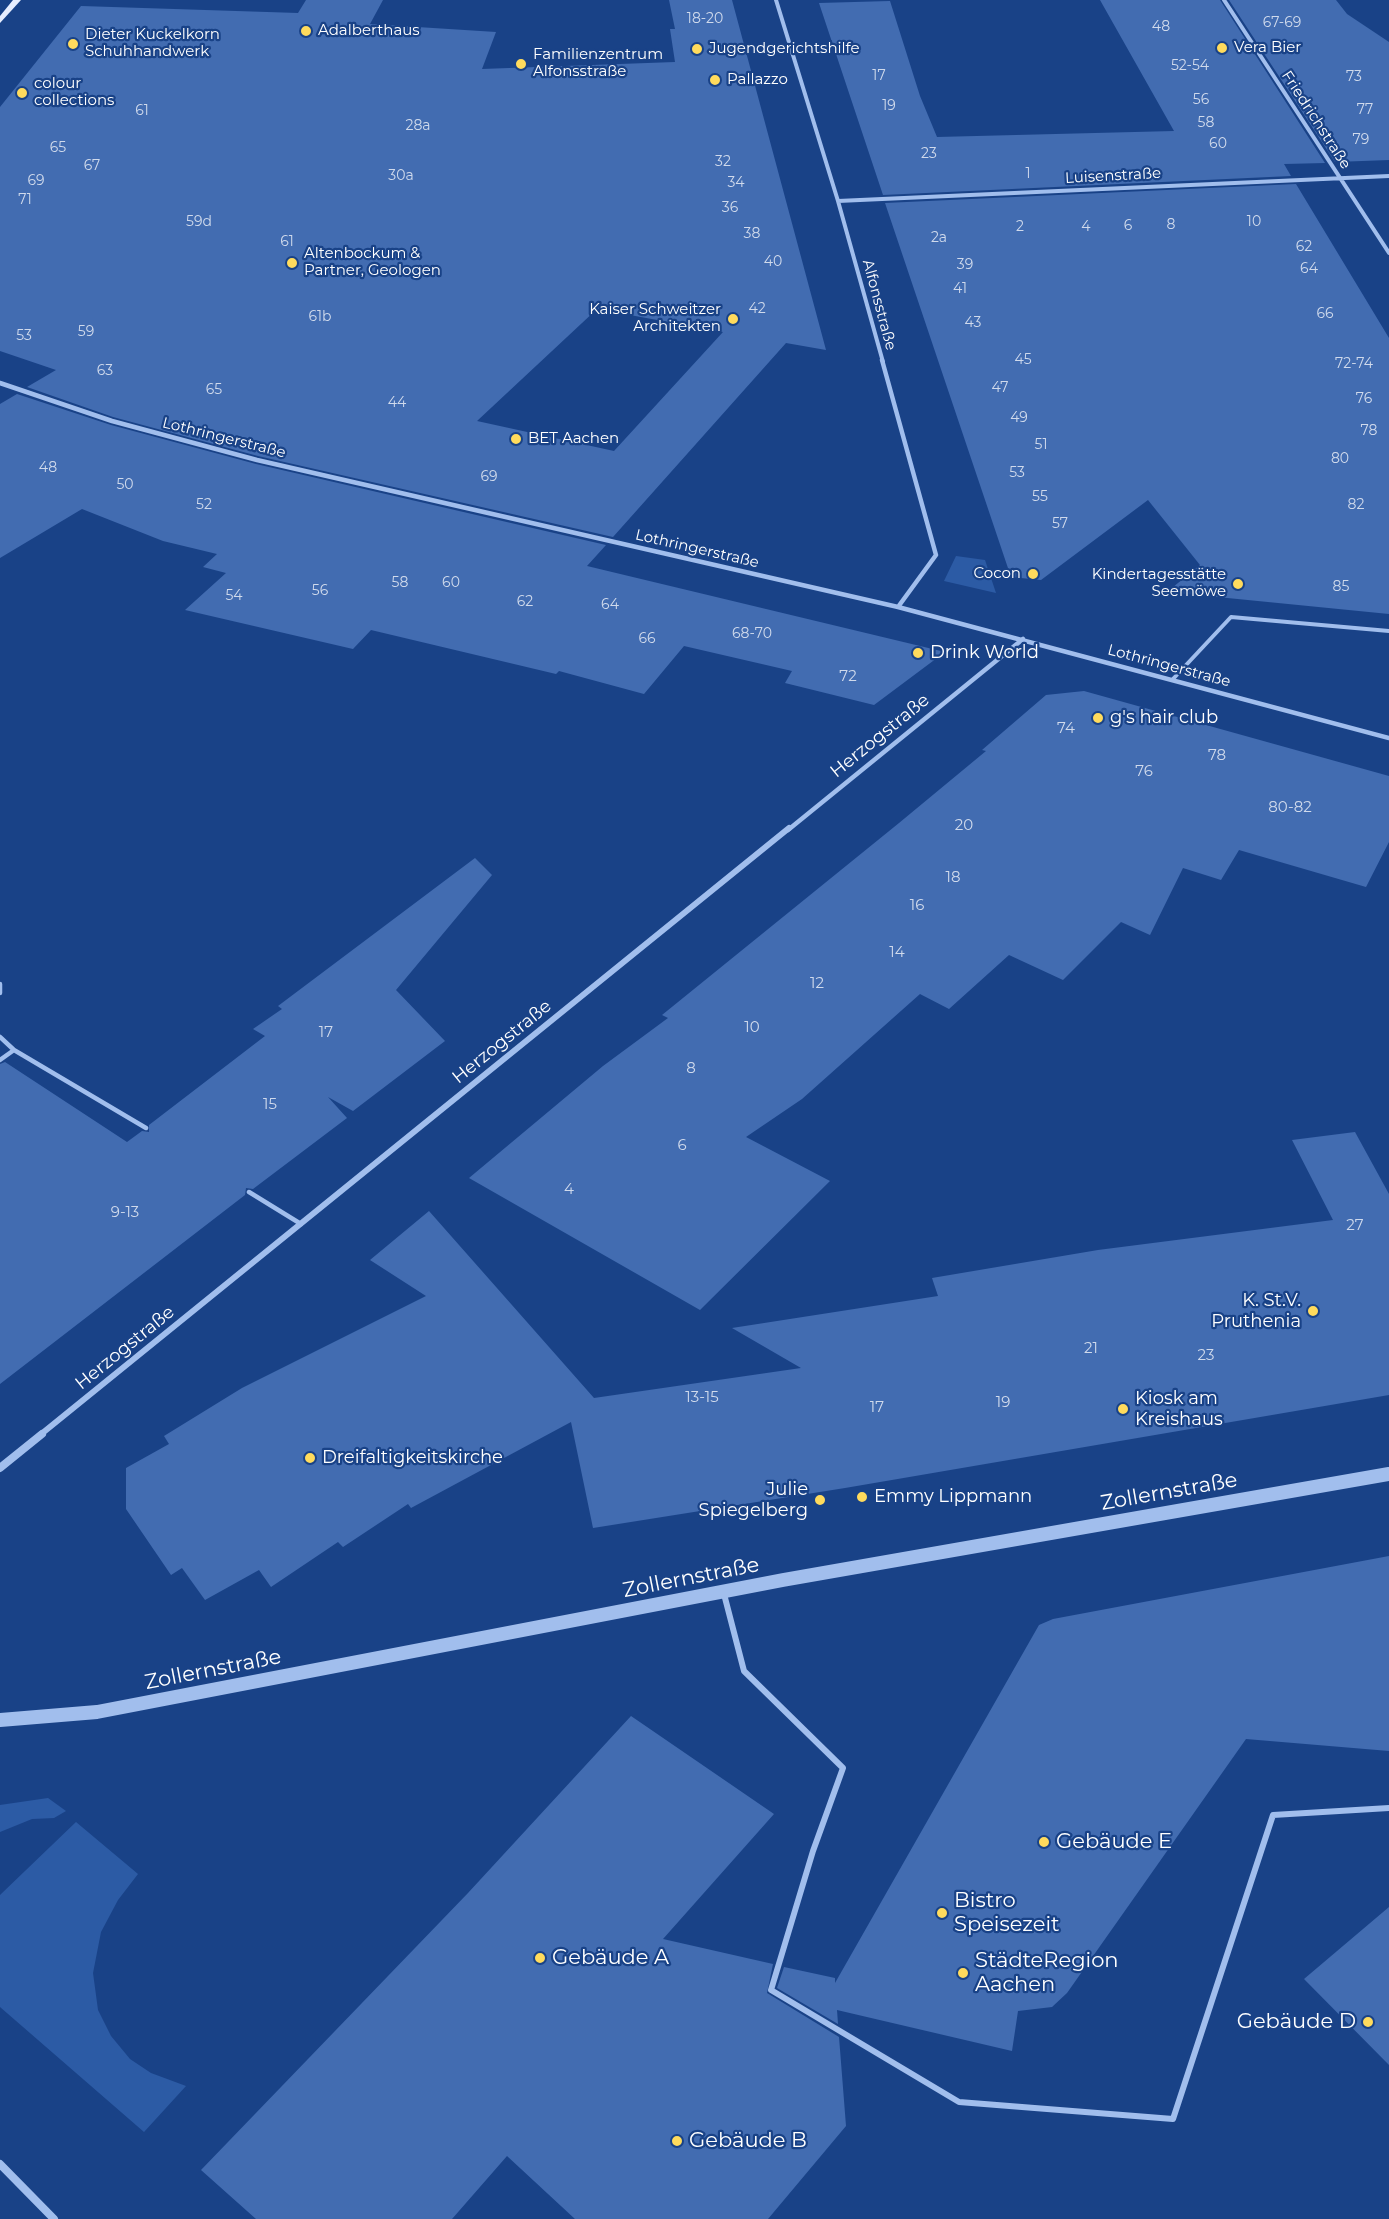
<!DOCTYPE html>
<html>
<head>
<meta charset="utf-8">
<style>
	body { margin:0 }
	canvas { display:block; background:#194287 }
</style>
</head>
<body>
<canvas width="1389" height="2219"></canvas>
<script>
const ctx = document.querySelector('canvas').getContext('2d');
ctx.lineJoin = 'round';
function fillPath(path, color) { ctx.fillStyle = color; ctx.fill(path, 'evenodd'); }
const toPath = rows => new Path2D(rows.map(r => 'M' + r).join(''));
function strokePath(path, color, width, dash) { ctx.strokeStyle = color; ctx.lineWidth = width; ctx.lineCap = dash ? 'butt' : 'round'; ctx.setLineDash(dash || []); ctx.stroke(path); }
function drawText(font, color, halo, rows, align = 'center') {
  ctx.font = font + ' Montserrat,sans-serif'; ctx.lineWidth = 4.5; ctx.setLineDash([]); ctx.textBaseline = 'middle'; ctx.strokeStyle = halo; ctx.fillStyle = color; for (const [text, x, y, turn = 0] of rows) {
    ctx.save(); ctx.translate(x, y); ctx.rotate((+turn || 0) * Math.PI / 180); ctx.textAlign = isNaN(turn) ? turn : align; if (halo) ctx.strokeText(text, 0, 0); ctx.fillText(text, 0, 0); ctx.restore();
  }
}
const green = toPath([
	[956,556,985,560,996,593,944,581],
	[48,1798,66,1811,54,1818,32,1819,0,1832,0,1805],
	[76,1822,138,1874,118,1900,101,1932,93,1973,98,2010,111,2036,130,2059,151,2073,186,2086,144,2132,0,2007,0,1895]
]);
const building = toPath([
	[306,0,383,0,370,24,496,32,482,69,675,62,670,29,675,29,669,0,732,0,826,350,786,343,613,537,258,456,113,417,27,387,56,370,0,351,0,107,81,6,298,13],
	[597,309,723,332,614,451,477,421],
	[1100,0,1220,0,1325,163,1284,164,1291,176,883,195,819,3,890,1,920,96,937,137,1174,131],
	[1229,0,1336,0,1347,14,1389,42,1389,160,1335,162],
	[1296,184,1389,338,1389,614,1167,592,1200,565,1148,500,1041,580,1011,577,885,203],
	[17,394,111,425,256,464,606,545,587,566,945,652,874,705,785,683,792,671,684,646,644,694,559,671,556,674,371,630,353,649,185,610,226,573,203,567,217,554,163,541,82,509,0,558,0,404],
	[1084,691,1389,776,1389,842,1366,887,1239,850,1221,880,1183,868,1150,935,1121,922,1063,980,1009,955,949,1009,920,994,802,1099,746,1137,830,1181,700,1310,469,1178,603,1066,668,1018,662,1015,899,823,986,751,982,750,1046,695],
	[475,858,492,875,396,990,445,1041,353,1111,328,1097,347,1118,253,1189,246,1188,245,1195,0,1384,0,1064,5,1062,127,1142,142,1131,149,1132,149,1125,265,1036,253,1029,282,1009,278,1006],
	[1355,1132,1389,1194,1389,1395,845,1488,593,1528,571,1422,411,1508,408,1504,343,1547,338,1542,271,1587,259,1570,205,1600,182,1568,171,1575,126,1509,126,1468,169,1444,164,1436,242,1388,426,1296,370,1260,429,1211,594,1398,801,1368,732,1328,938,1296,932,1278,1098,1250,1333,1220,1292,1140],
	[1389,1556,1389,1751,1246,1739,1067,1993,1052,2007,1018,2011,1012,2051,837,2010,838,2024,777,1988,784,1967,835,1978,835,1983,1039,1625,1053,1619],
	[631,1716,774,1814,663,1939,773,1964,767,1993,839,2037,846,2126,768,2219,575,2219,507,2156,452,2219,256,2219,201,2170,468,1893],
	[1389,1907,1389,2065,1304,1979]
]);
const serviceFar2 = toPath([
	[1173,679,1231,617,1389,631]
]);
const serviceFar1 = toPath([
	[0,984,0,993],
	[0,1037,14,1050],
	[0,1060,14,1050,146,1128],
	[249,1192,301,1224]
]);
const service = toPath([
	[724,1594,744,1671,843,1768,813,1851,771,1990,959,2102,1173,2119,1273,1815,1389,1808]
]);
const minorFar3 = toPath([
	[776,0,838,201,883,362],
	[1224,0,1389,253],
	[838,201,1389,176]
]);
const minorFar2 = toPath([
	[882,360,936,555,898,607],
	[0,383,112,421,257,460,898,607,1389,738],
	[788,830,1023,639]
]);
const minorFar1 = toPath([
	[40,1435,789,828]
]);
const minor = toPath([
	[0,1468,42,1434],
	[0,2164,54,2219]
]);
const tertiary = toPath([
	[0,1720,97,1712,783,1580,1389,1474]
]);
const primary = toPath([
	[13,0,21,0,0,23,0,16,13,0]
]);
const markers = [
	[306,31,6,"#ffdb5d"],
	[73,44,6,"#ffdb5d"],
	[1222,48,6,"#ffdb5d"],
	[697,49,6,"#ffdb5d"],
	[521,64,6,"#ffdb5d"],
	[715,80,6,"#ffdb5d"],
	[22,93,6,"#ffdb5d"],
	[292,263,6,"#ffdb5d"],
	[733,319,6,"#ffdb5d"],
	[516,439,6,"#ffdb5d"],
	[1033,574,6,"#ffdb5d"],
	[1238,584,6,"#ffdb5d"],
	[918,653,6,"#ffdb5d"],
	[1098,718,6,"#ffdb5d"],
	[1313,1311,6,"#ffdb5d"],
	[1123,1409,6,"#ffdb5d"],
	[310,1458,6,"#ffdb5d"],
	[862,1497,6,"#ffdb5d"],
	[820,1500,6,"#ffdb5d"],
	[1044,1842,6,"#ffdb5d"],
	[942,1913,6,"#ffdb5d"],
	[540,1958,6,"#ffdb5d"],
	[963,1973,6,"#ffdb5d"],
	[1368,2022,6,"#ffdb5d"],
	[677,2141,6,"#ffdb5d"]
];
const farNumbernames = [
	["18-20",705,19],
	["67-69",1282,23],
	["48",1161,27],
	["52-54",1190,66],
	["17",879,76],
	["73",1354,77],
	["56",1201,100],
	["19",889,106],
	["77",1365,110],
	["61",142,111],
	["58",1206,123],
	["28a",418,126],
	["79",1361,140],
	["60",1218,144],
	["65",58,148],
	["23",929,154],
	["32",723,162],
	["67",92,166],
	["1",1028,174],
	["30a",401,176],
	["69",36,181],
	["34",736,183],
	["71",25,200],
	["36",730,208],
	["59d",199,222],
	["10",1254,222],
	["8",1171,225],
	["6",1128,226],
	["2",1020,227],
	["4",1086,227],
	["38",752,234],
	["2a",939,238],
	["61",287,242],
	["62",1304,247],
	["40",773,262],
	["39",965,265],
	["64",1309,269],
	["41",960,289],
	["42",757,309],
	["66",1325,314],
	["61b",320,317],
	["43",973,323],
	["59",86,332],
	["53",24,336],
	["45",1023,360],
	["72-74",1354,364],
	["63",105,371],
	["47",1000,388],
	["65",214,390],
	["76",1364,399],
	["44",397,403],
	["49",1019,418],
	["78",1369,431],
	["51",1041,445],
	["80",1340,459],
	["48",48,468],
	["53",1017,473],
	["69",489,477],
	["50",125,485],
	["55",1040,497],
	["52",204,505],
	["82",1356,505],
	["57",1060,524],
	["58",400,583],
	["60",451,583],
	["85",1341,587],
	["56",320,591],
	["54",234,596],
	["62",525,602],
	["64",610,605],
	["68-70",752,634],
	["66",647,639]
];
const farPoinames = [
	["Adalberthaus",318,31],
	["Dieter Kuckelkorn",85,35],
	["Schuhhandwerk",85,52],
	["Vera Bier",1234,48],
	["Jugendgerichtshilfe",709,49],
	["Familienzentrum",533,55],
	["Alfonsstraße",533,72],
	["Pallazzo",727,80],
	["colour",34,84],
	["collections",34,101],
	["Altenbockum &",304,254],
	["Partner, Geologen",304,271],
	["Kaiser Schweitzer",721,310,"right"],
	["Architekten",721,327,"right"],
	["BET Aachen",528,439],
	["Cocon",1021,574,"right"],
	["Kindertagesstätte",1226,575,"right"],
	["Seemöwe",1226,592,"right"]
];
const farStreetnames = [
	["Friedrichstraße",1316,120,57],
	["Luisenstraße",1113,176,-3],
	["Alfonsstraße",879,305,75],
	["Lothringerstraße",224,438,14],
	["Lothringerstraße",697,549,13],
	["Lothringerstraße",1169,666,15]
];
const numberNames = [
	["72",848,677],
	["74",1066,729],
	["78",1217,756],
	["76",1144,772],
	["80-82",1290,808],
	["20",964,826],
	["18",953,878],
	["16",917,906],
	["14",897,953],
	["12",817,984],
	["10",752,1028],
	["17",326,1033],
	["8",691,1069],
	["15",270,1105],
	["6",682,1146],
	["4",569,1190],
	["9-13",125,1213],
	["27",1355,1226],
	["21",1091,1349],
	["23",1206,1356],
	["13-15",702,1398],
	["19",1003,1403],
	["17",877,1408]
];
const poiNames = [
	["Drink World",930,653],
	["g's hair club",1110,718],
	["K. St.V.",1301,1301,"right"],
	["Pruthenia",1301,1322,"right"],
	["Kiosk am",1135,1399],
	["Kreishaus",1135,1420],
	["Dreifaltigkeitskirche",322,1458],
	["Julie",808,1490,"right"],
	["Spiegelberg",808,1511,"right"],
	["Emmy Lippmann",874,1497]
];
const streetNames = [
	["Herzogstraße",880,736,-39],
	["Herzogstraße",502,1042,-39],
	["Herzogstraße",125,1348,-39]
];
const nearStreetnames = [
	["Zollernstraße",1169,1492,-10],
	["Zollernstraße",691,1578,-11],
	["Zollernstraße",213,1670,-11]
];
const nearPoinames = [
	["Gebäude E",1056,1842],
	["Bistro",954,1901],
	["Speisezeit",954,1925],
	["Gebäude A",552,1958],
	["StädteRegion",975,1961],
	["Aachen",975,1985],
	["Gebäude D",1356,2022,"right"],
	["Gebäude B",689,2141]
];
fillPath(green, '#2c5ba5');
fillPath(building, '#426cb1');
strokePath(serviceFar2, '#a1beed', 4);
strokePath(serviceFar1, '#a1beed', 4.5);
strokePath(service, '#a1beed', 6);
strokePath(minorFar3, '#a1beed', 4);
strokePath(minorFar2, '#a1beed', 4.5);
strokePath(minorFar1, '#a1beed', 6);
strokePath(minor, '#a1beed', 8);
strokePath(tertiary, '#a1beed', 14);
fillPath(primary, '#e7eeff');
for (const [x, y, r, color] of markers) { const dot = new Path2D(); dot.arc(x, y, r, 0, 2 * Math.PI); ctx.fillStyle = color; ctx.fill(dot); strokePath(dot, '#194287', 2); }
drawText('14px', '#d0daec', null, farNumbernames);
drawText('15px', '#fff', '#194287', farPoinames, 'left');
drawText('15px', '#fff', '#194287', farStreetnames);
drawText('15px', '#d0daec', null, numberNames);
drawText('18px', '#fff', '#194287', poiNames, 'left');
drawText('18px', '#fff', '#194287', streetNames);
drawText('21px', '#fff', '#194287', nearStreetnames);
drawText('21px', '#fff', '#194287', nearPoinames, 'left');
</script>
</body>
</html>
